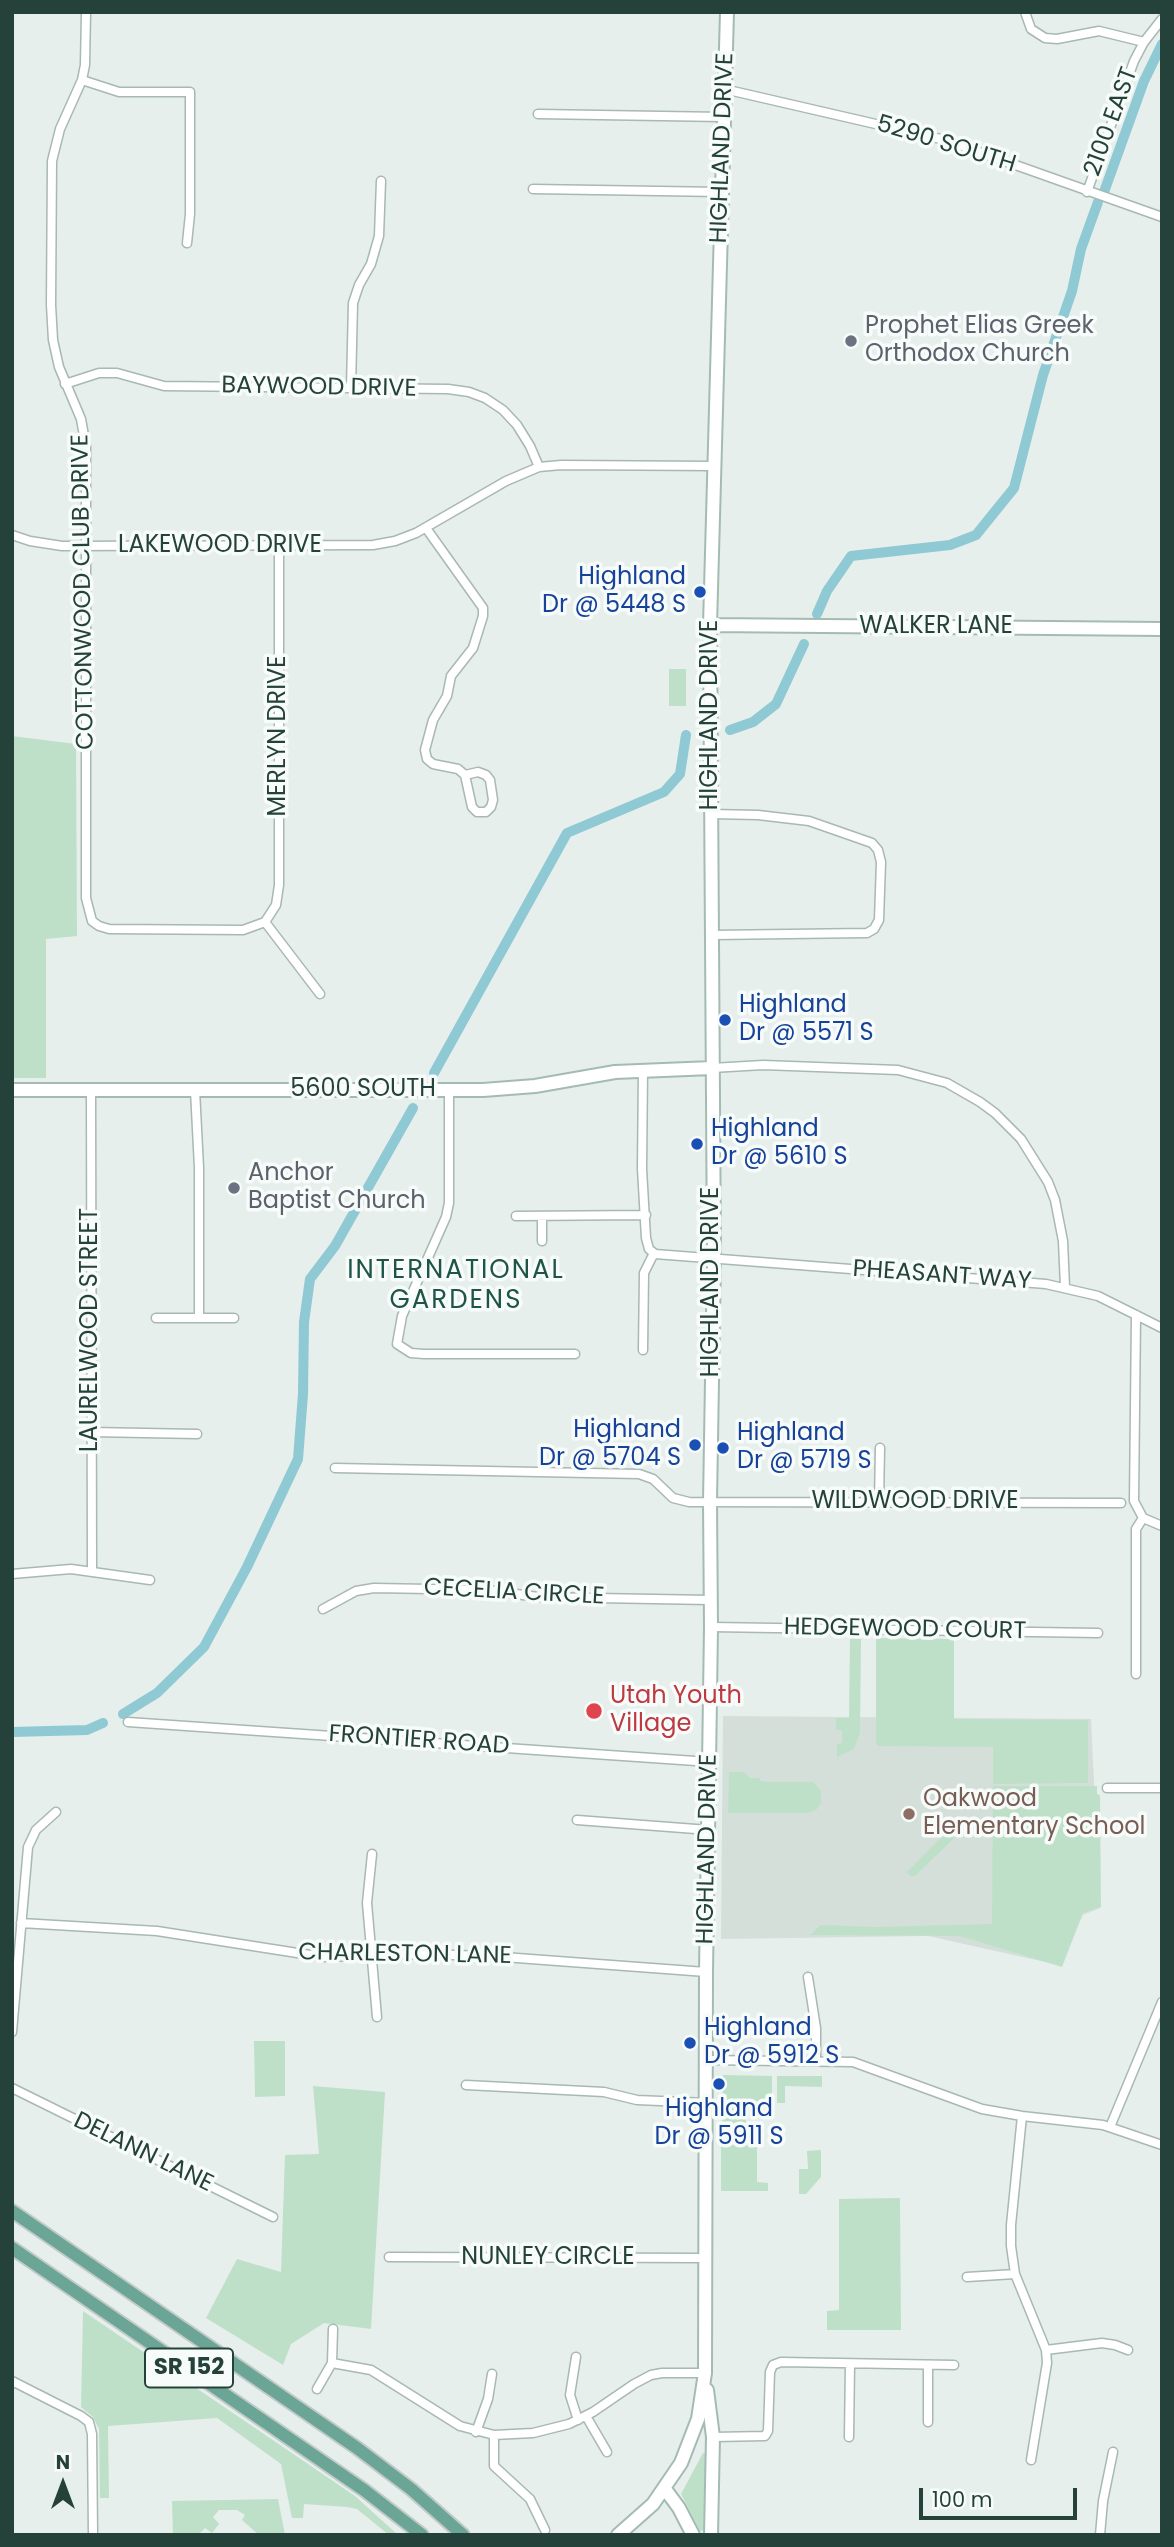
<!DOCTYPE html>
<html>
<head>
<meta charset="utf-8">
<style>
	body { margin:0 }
	#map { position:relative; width:1174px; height:2547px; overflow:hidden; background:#e6efeb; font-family:Poppins,sans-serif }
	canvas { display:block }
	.frame { position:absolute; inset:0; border:14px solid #24423a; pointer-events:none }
	.north { position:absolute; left:28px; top:2449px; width:70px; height:70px; -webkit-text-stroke:5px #f7fbf9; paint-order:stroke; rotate:0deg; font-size:19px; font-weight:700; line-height:28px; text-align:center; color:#24423a }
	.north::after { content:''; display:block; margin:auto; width:24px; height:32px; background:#24423a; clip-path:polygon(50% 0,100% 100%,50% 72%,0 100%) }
	.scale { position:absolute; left:919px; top:2488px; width:158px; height:32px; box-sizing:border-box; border:4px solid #24423a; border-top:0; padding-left:9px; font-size:21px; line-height:24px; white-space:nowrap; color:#24423a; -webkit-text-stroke:5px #f7fbf9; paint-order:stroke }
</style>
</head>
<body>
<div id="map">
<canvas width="1174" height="2547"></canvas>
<div class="frame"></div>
<div class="north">N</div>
<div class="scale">100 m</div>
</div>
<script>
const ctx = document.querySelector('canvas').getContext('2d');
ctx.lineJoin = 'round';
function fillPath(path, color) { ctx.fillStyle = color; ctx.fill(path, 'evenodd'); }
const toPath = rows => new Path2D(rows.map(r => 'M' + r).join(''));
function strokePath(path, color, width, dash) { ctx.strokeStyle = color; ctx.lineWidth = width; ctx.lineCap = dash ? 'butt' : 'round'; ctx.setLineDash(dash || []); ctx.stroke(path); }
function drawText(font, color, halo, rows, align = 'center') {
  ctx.font = font + ' Poppins,sans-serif'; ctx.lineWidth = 7; ctx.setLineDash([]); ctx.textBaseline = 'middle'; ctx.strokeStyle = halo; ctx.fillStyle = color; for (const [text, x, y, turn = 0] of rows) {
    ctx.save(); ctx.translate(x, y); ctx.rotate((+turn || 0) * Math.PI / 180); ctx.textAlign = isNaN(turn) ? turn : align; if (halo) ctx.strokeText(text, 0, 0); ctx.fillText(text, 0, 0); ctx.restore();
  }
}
const built = toPath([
	[723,1716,1091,1719,1100,1908,1083,1915,1059,1965,928,1936,721,1939]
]);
const green = toPath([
	[669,669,686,669,686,706,669,706],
	[12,736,76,744,77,936,46,939,46,1078,12,1078],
	[850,1638,861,1638,860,1733,854,1749,837,1757,837,1744,842,1743,842,1731,836,1729,836,1718,849,1718],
	[876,1638,954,1639,954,1719,1088,1720,1088,1783,993,1784,993,1747,878,1746,876,1743],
	[729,1772,744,1772,750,1778,760,1778,760,1781,767,1782,813,1782,821,1791,821,1803,816,1810,807,1813,728,1813],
	[993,1786,1097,1786,1097,1794,1100,1795,1101,1907,1083,1913,1062,1967,960,1936,810,1935,821,1925,875,1927,992,1924],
	[952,1827,955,1831,953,1839,915,1876,910,1876,907,1872],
	[254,2041,285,2041,285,2096,255,2097],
	[723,2075,772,2076,772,2103,756,2103,755,2117,746,2118,745,2139,722,2138],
	[777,2076,822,2076,822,2087,785,2086,785,2103,777,2103],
	[313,2086,385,2092,371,2329,324,2323,291,2344,283,2365,206,2318,237,2259,281,2272,285,2155,319,2154],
	[721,2144,757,2145,757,2182,768,2183,768,2191,721,2191],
	[821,2150,821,2177,806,2194,799,2194,799,2169,808,2169,807,2151],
	[900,2198,901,2330,827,2330,827,2311,839,2310,839,2199],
	[83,2311,355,2496,398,2535,389,2535,357,2509,347,2507,304,2504,303,2518,292,2518,281,2464,217,2418,108,2426,109,2498,100,2498,99,2429,93,2417,81,2407],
	[703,2453,706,2453,705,2530,700,2531,681,2494],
	[278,2499,285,2535,259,2535,242,2520,245,2515,237,2510,219,2510,213,2517,219,2524,212,2533,205,2528,198,2535,173,2535,172,2501]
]);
const canal = toPath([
	[1104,192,1144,81,1162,44],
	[817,614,827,591,851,556,950,545,976,535,1014,488,1043,375,1072,291,1081,249,1098,202],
	[730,730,753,722,776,704,804,644],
	[434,1073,567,833,664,792,680,774,686,735],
	[123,1714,157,1693,204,1647,247,1567,298,1459,303,1394,304,1322,310,1279,335,1246,413,1108],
	[12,1732,87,1730,103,1723]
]);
const street = toPath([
	[86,12,85,65,82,80,60,129,52,161,51,305,53,340,59,367,81,419,86,447,86,898,92,921,99,926,109,929,243,930,265,922,276,905,279,885,279,546],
	[1025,12,1031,29,1045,38,1057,39,1099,31,1144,42],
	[82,80,119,92,190,92,190,214,187,243],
	[724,89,945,140,1162,217],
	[538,114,723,117],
	[533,189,721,192],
	[1087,192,1134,61,1144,42,1162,19],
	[65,384,99,373,117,373,164,386,448,389,469,392,485,398,503,410,517,425,530,446,539,467],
	[351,388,353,303,359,285,371,264,379,236,381,181],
	[426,528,483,608,483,616,473,648,451,676,447,696,433,720,425,750,427,759,433,764,458,769,465,775,478,772,486,775,490,780,493,800,491,807,486,812,477,812,472,807,465,775],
	[12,535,30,541,62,546,373,545,395,541,416,533,506,481,539,467,561,465,713,466],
	[711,814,758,815,809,821,872,843,878,850,881,862,879,920,874,929,867,933,712,935],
	[265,922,320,994],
	[712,1068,763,1065,898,1070,947,1083,980,1102,995,1113,1021,1139,1048,1182,1055,1200,1063,1241,1065,1287],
	[643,1070,642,1169,646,1238,649,1249,655,1254,1046,1284,1098,1296,1162,1328],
	[91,1090,92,1570],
	[195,1090,199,1168,199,1318],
	[449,1091,449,1203,446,1217,402,1316,397,1344,411,1353,424,1354,575,1354],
	[516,1216,646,1215],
	[542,1241,542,1216],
	[1136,1315,1134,1501,1143,1518,1162,1526],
	[156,1318,234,1318],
	[643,1350,644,1273,654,1253],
	[91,1432,197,1434],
	[335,1468,639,1474,653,1479,673,1498,689,1502,1121,1503],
	[879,1502,880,1448],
	[12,1574,71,1569,150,1580],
	[323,1609,356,1591,374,1588,487,1590,538,1597,711,1600],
	[711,1627,1098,1633],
	[1136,1674,1136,1529,1143,1518],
	[128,1722,710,1762],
	[1107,1788,1162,1788],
	[577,1820,709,1830],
	[372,1854,367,1903,377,2017],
	[21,1923,157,1931,323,1957,416,1954,490,1956,706,1972],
	[808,1977,816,2028,816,2060],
	[12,2032,28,1847,36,1830,56,1812],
	[707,2060,853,2062,982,2109,1022,2116,1103,2125,1162,2145],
	[466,2085,604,2092,637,2100,707,2103],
	[12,2088,273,2217],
	[1022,2116,1011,2225,1011,2246,1015,2274,1046,2350,1047,2363,1031,2460],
	[1110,2127,1162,2002],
	[389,2257,707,2258],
	[967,2277,1015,2274],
	[1046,2350,1102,2343,1115,2345,1128,2350],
	[576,2357,570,2395,578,2420],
	[332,2363,371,2370,460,2426,494,2435,533,2433,569,2424,593,2412,634,2384,651,2375,662,2373,705,2373],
	[12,2381,81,2416,89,2422,92,2434,93,2535],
	[317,2389,332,2363,333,2329],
	[586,2416,607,2452],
	[928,2422,928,2365],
	[476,2432,488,2399,492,2374],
	[494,2435,494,2466,530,2499,545,2530],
	[713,2437,765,2436,768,2431,770,2372,773,2365,781,2362,954,2365],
	[849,2437,850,2364],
	[1100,2535,1103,2501,1113,2452]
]);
const secondary = toPath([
	[710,625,1162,629],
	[12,1090,483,1090,535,1086,615,1072,712,1068],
	[707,2390,713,2437,711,2535],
	[665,2489,679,2508,693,2535],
	[618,2535,653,2504,681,2463,698,2419,705,2373,706,1972,711,1627,710,1502,714,1258,710,625,727,12]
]);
const primary = toPath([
	[12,2211,357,2448,411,2489,463,2535],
	[12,2248,364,2490,422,2535]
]);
const markers = [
	[851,341,7,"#6b7280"],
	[700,592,7,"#1a4fb4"],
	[725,1020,7,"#1a4fb4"],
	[697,1144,7,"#1a4fb4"],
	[234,1188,7,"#6b7280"],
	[695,1445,7,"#1a4fb4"],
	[723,1448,7,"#1a4fb4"],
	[594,1711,9,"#e0444e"],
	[909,1814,7,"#8d6e63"],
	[690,2043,7,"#1a4fb4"],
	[719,2084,7,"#1a4fb4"]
];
const shields = [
	[189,2368,88]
];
const shieldNames = [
	["SR 152",189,2368]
];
const streetNames = [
	["2100 EAST",1112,122,-70],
	["5290 SOUTH",946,145,17],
	["HIGHLAND DRIVE",723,148,-88],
	["BAYWOOD DRIVE",319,388,1],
	["LAKEWOOD DRIVE",220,546],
	["COTTONWOOD CLUB DRIVE",84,592,-91],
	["WALKER LANE",936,627],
	["HIGHLAND DRIVE",711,715,-90],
	["MERLYN DRIVE",279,736,-90],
	["5600 SOUTH",363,1090],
	["PHEASANT WAY",942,1276,4],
	["HIGHLAND DRIVE",712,1282,-90],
	["LAURELWOOD STREET",91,1330,-90],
	["WILDWOOD DRIVE",915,1502],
	["CECELIA CIRCLE",514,1593,3],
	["HEDGEWOOD COURT",905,1630,1],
	["FRONTIER ROAD",419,1741,4],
	["HIGHLAND DRIVE",708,1849,-89],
	["CHARLESTON LANE",405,1955,1],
	["DELANN LANE",143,2153,26],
	["NUNLEY CIRCLE",548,2258]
];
const worshipNames = [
	["Prophet Elias Greek",865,327],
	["Orthodox Church",865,355],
	["Anchor",248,1174],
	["Baptist Church",248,1202]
];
const transitNames = [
	["Highland",686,578,"right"],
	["Dr @ 5448 S",686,606,"right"],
	["Highland",739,1006],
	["Dr @ 5571 S",739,1034],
	["Highland",711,1130],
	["Dr @ 5610 S",711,1158],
	["Highland",681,1431,"right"],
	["Dr @ 5704 S",681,1459,"right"],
	["Highland",737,1434],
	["Dr @ 5719 S",737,1462],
	["Highland",704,2029],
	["Dr @ 5912 S",704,2057],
	["Highland",719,2110,"center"],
	["Dr @ 5911 S",719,2138,"center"]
];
const healthNames = [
	["Utah Youth",610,1697],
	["Village",610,1725]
];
const educationNames = [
	["Oakwood",923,1800],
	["Elementary School",923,1828]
];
const neighbourhoodNames = [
	["INTERNATIONAL",456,1271],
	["GARDENS",456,1301]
];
fillPath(built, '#d4dfda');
fillPath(green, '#bfe0c8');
strokePath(canal, '#8ec9d4', 10);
strokePath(street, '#a8b8b2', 11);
strokePath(secondary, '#a4bbb3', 16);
strokePath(primary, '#c2cac8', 16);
strokePath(street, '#fff', 8);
strokePath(secondary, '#fff', 12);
strokePath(primary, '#6aa596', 12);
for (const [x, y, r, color] of markers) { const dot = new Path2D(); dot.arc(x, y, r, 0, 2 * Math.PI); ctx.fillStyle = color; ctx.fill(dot); strokePath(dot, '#f7fbf9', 2.5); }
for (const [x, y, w] of shields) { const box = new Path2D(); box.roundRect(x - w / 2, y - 19.5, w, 39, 5); ctx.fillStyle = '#f7fbf9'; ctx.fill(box); strokePath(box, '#24423a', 2); }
drawText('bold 23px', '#24423a', null, shieldNames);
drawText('24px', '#24423a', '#f7fbf9', streetNames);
drawText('24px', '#5b616d', '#f7fbf9', worshipNames, 'left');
drawText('24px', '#164399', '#f7fbf9', transitNames, 'left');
drawText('24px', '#be3a42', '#f7fbf9', healthNames, 'left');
drawText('24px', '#785e54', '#f7fbf9', educationNames, 'left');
ctx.letterSpacing = '2px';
drawText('26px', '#1f5548', '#f7fbf9', neighbourhoodNames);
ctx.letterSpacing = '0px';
</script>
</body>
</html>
